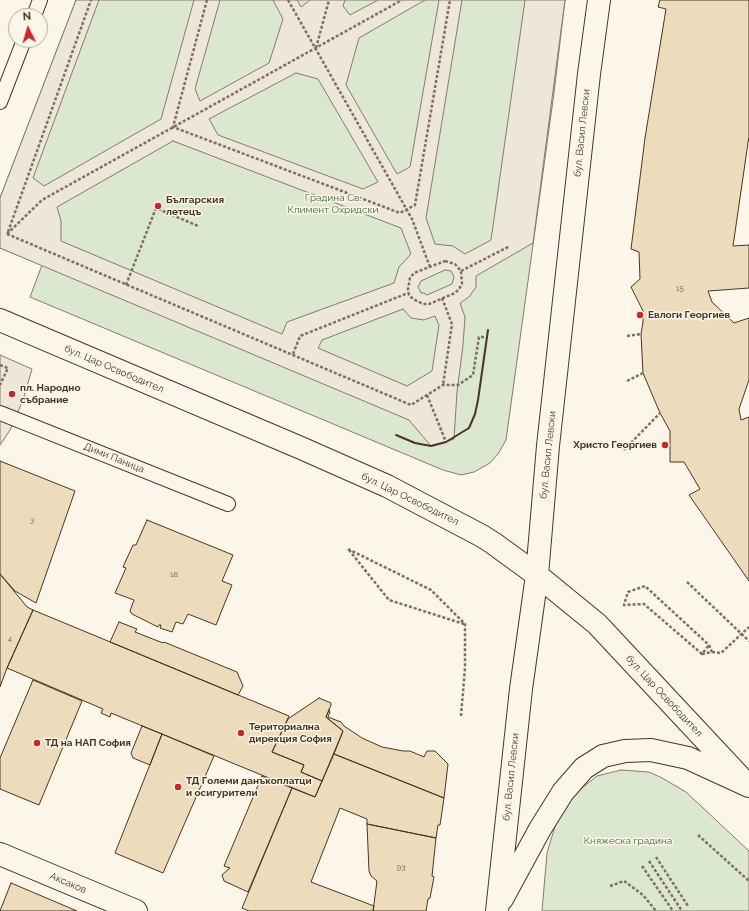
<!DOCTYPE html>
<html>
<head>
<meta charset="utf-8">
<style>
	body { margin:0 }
	#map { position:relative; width:749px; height:911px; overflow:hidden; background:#fbf6e9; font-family:Raleway,sans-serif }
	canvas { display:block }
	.north { position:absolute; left:8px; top:8px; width:40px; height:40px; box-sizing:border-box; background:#fbf6e9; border:1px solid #b4a999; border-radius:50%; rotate:355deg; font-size:11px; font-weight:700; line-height:16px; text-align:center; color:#4a3520 }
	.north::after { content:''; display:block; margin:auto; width:14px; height:18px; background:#c62828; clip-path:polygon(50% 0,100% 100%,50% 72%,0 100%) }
</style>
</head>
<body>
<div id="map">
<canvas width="749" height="911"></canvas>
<div class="north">N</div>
</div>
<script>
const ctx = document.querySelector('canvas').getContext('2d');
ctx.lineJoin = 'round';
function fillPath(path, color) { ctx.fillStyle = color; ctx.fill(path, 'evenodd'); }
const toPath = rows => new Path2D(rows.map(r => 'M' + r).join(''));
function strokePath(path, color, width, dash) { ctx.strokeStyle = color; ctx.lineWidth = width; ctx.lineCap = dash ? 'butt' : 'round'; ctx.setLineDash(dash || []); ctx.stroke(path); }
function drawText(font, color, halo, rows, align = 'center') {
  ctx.font = font + ' Raleway,sans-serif'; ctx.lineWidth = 3; ctx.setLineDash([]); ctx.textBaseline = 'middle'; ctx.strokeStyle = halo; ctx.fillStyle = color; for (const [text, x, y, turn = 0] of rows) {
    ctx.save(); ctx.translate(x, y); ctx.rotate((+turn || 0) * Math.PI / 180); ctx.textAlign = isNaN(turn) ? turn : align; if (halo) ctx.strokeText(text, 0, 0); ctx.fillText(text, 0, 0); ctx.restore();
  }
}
const green = toPath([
	[76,0,565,0,554,93,506,440,498,454,490,463,474,472,461,475,443,470,30,297,42,265,0,248,0,198,76,0],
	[621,770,649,772,662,778,686,792,749,851,749,911,542,911,547,853,559,813,573,795,597,776,621,770]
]);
const parking = toPath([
	[76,0,99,0,33,178,44,186,161,119,194,0,220,0,195,89,200,101,269,63,283,19,273,0,297,0,301,7,310,0,345,0,343,6,350,15,378,0,425,0,359,38,346,85,397,174,410,167,439,0,462,0,426,218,435,244,453,246,465,254,491,240,525,0,565,0,533,243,476,276,476,287,469,297,460,303,465,317,463,345,457,392,454,439,446,442,431,446,409,420,0,248,0,198,76,0],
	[296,73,318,79,378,182,363,189,218,135,209,119,296,73],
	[173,141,401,228,411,254,399,267,394,283,287,322,282,334,61,241,61,221,57,207,173,141],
	[445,270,451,271,454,277,452,284,427,295,424,293,421,293,418,287,421,281,445,270],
	[403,309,411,318,424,320,435,316,439,325,432,371,407,386,318,348,322,340,403,309],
	[0,355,32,369,23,400,10,430,0,445,0,355]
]);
const building = toPath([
	[660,0,749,0,749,136,733,246,749,245,749,288,708,291,712,302,734,323,749,318,749,380,739,409,741,420,749,417,749,581,689,495,700,489,684,462,670,462,670,431,660,413,643,373,641,334,643,322,643,311,631,287,640,279,639,252,631,249,645,138,666,9,658,7,660,0],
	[0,461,75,491,36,603,15,591,0,574,0,461],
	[147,520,233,555,222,581,232,585,216,625,188,614,183,624,176,622,172,632,160,628,161,625,159,625,158,627,132,614,130,611,134,600,115,593,126,568,123,567,133,545,136,545,147,520],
	[0,574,27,607,33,610,7,668,0,687,0,574],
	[33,610,289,716,272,752,304,765,301,772,322,781,315,797,111,713,110,717,101,713,103,709,7,668,33,610],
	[119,622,137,629,135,632,163,643,164,642,237,672,243,686,238,695,110,642,119,622],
	[33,680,82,701,39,805,0,789,0,758,33,680],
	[319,698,331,703,331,705,326,717,343,731,322,781,301,772,304,765,272,752,288,719,319,698],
	[329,710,330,712,328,717,341,722,344,726,362,738,382,747,403,751,410,751,424,757,427,751,435,751,448,764,444,798,334,754,343,731,326,717,329,710],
	[142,726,162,734,150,765,133,758,131,753,142,726],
	[162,734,214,756,163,873,115,853,162,734],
	[334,754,444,798,440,825,438,825,436,838,367,824,367,819,340,808,311,882,374,906,373,911,249,911,242,908,292,788,315,797,334,754],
	[262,776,292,788,248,892,224,881,222,875,230,868,224,866,262,776],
	[367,824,436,838,432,876,434,877,430,898,428,899,426,911,373,911,377,881,371,876,369,871,367,824],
	[11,883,77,911,0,911,11,883]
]);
const path = toPath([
	[207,0,173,127,400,213,415,205,450,0],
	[288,0,412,219,430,267],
	[316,48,329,0],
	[8,232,91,0],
	[7,234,411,405,443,385,458,385,473,375,479,337,487,337],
	[7,234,42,200,402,0],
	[445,261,455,264,461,271,462,284,459,289,455,293,429,304,423,304,413,299,409,295,408,289,410,278,414,273,419,271,445,261],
	[461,271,510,246],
	[126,285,156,208,198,226],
	[442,298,452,324,443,385],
	[627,336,641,334],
	[293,354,300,336,408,293],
	[0,365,8,368,0,385],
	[627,381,643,373],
	[427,395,446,442],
	[624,450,660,413],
	[348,549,431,590,465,624,465,668,461,716],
	[349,550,389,600,464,624],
	[687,582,749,641],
	[709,645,712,652,702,654,709,645],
	[712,652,721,653,749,627],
	[702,654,644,604,624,605,628,592,645,586,709,645],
	[698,835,749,881],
	[656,857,688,906],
	[649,861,682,911],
	[642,866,673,911],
	[610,886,624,881,643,895,656,911]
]);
const service = toPath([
	[34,16,40,0],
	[0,102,24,40],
	[0,413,228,504]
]);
const minor = toPath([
	[0,854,136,911]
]);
const secondary = toPath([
	[0,320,301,448,387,486,482,536,493,543,537,575]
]);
const primary = toPath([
	[537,575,597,624,740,777],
	[502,899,540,829,563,792,584,768,603,756,625,751,651,750,688,758,749,786],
	[497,911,521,689,537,575,548,446,589,74,599,0]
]);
const wall = toPath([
	[396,435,415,443,431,446,446,442,469,428,475,414,478,400,488,330]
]);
const markers = [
	[158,206,4,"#c62828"],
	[640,315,4,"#c62828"],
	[12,394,4,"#c62828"],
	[665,445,4,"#c62828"],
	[241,733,4,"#c62828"],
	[37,743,4,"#c62828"],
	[178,787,4,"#c62828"]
];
const numberNames = [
	["15",680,289],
	["3",32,521],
	["18",174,575],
	["4",10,639],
	["93",401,868]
];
const streetNames = [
	["бул. Васил Левски",582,133,-84],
	["бул. Цар Освободител",114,369,23],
	["бул. Васил Левски",548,455,-84],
	["Дими Паница",114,458,22],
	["бул. Цар Освободител",410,499,26],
	["бул. Цар Освободител",664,696,47],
	["бул. Васил Левски",511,777,-84],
	["Аксаков",68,883,23]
];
const parkNames = [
	["Градина Св.",333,198],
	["Климент Охридски",333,210],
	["Княжеска градина",628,841]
];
const poiNames = [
	["Българския",166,200],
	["летецъ",166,212],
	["Евлоги Георгиев",648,315],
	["пл. Народно",20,388],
	["събрание",20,400],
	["Христо Георгиев",657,445,"right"],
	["Териториална",249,727],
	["дирекция София",249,739],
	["ТД на НАП София",45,743],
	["ТД Големи данъкоплатци",186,781],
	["и осигурители",186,793]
];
fillPath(green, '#dce7d0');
strokePath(green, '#887966', 1);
fillPath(parking, '#ede7d9');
strokePath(parking, '#887966', 1);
fillPath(building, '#ecdcbc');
strokePath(building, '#4a3520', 1);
strokePath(service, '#4a3520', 16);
strokePath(minor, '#4a3520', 24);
strokePath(secondary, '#4a3520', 24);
strokePath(primary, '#4a3520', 24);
strokePath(path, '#7f6f5c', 2.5, [3, 2]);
strokePath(service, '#fbf6e9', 14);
strokePath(minor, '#fbf6e9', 22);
strokePath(secondary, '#fbf6e9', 22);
strokePath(primary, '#fbf6e9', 22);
strokePath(wall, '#4a3520', 2);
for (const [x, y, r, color] of markers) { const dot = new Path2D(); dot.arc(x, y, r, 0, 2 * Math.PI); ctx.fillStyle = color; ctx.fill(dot); strokePath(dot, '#fbf6e9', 1.5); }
drawText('8px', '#725f47', null, numberNames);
drawText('10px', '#4a3520', '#fbf6e9', streetNames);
drawText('10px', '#436837', '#fbf6e9', parkNames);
drawText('bold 10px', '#4a3520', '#fbf6e9', poiNames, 'left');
</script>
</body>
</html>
